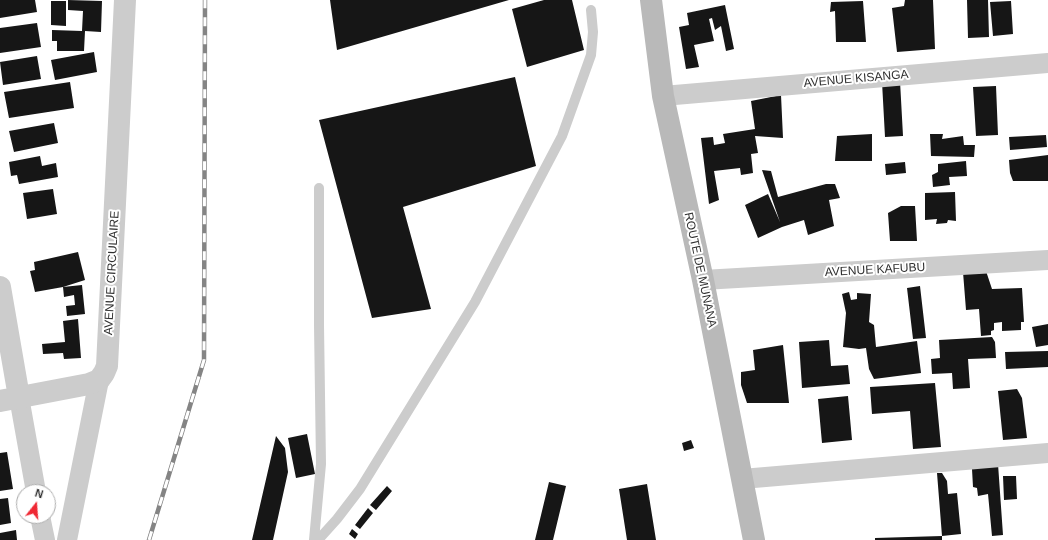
<!DOCTYPE html>
<html>
<head>
<meta charset="utf-8">
<style>
	body { margin:0 }
	#map { position:relative; width:1048px; height:540px; overflow:hidden; background:#fff; font-family:Arial,sans-serif }
	canvas { display:block }
	.north { position:absolute; left:16px; top:484px; width:40px; height:40px; box-sizing:border-box; background:#fff; border:1px solid #acacac; border-radius:50%; rotate:17deg; font-size:11px; font-weight:700; line-height:16px; text-align:center; color:#2f2f2f }
	.north::after { content:''; display:block; margin:auto; width:14px; height:18px; background:#ef2833; clip-path:polygon(50% 0,100% 100%,50% 72%,0 100%) }
</style>
</head>
<body>
<div id="map">
<canvas width="1048" height="540"></canvas>
<div class="north">N</div>
</div>
<script>
const ctx = document.querySelector('canvas').getContext('2d');
ctx.lineJoin = 'round';
function fillPath(path, color) { ctx.fillStyle = color; ctx.fill(path, 'evenodd'); }
const toPath = rows => new Path2D(rows.map(r => 'M' + r).join(''));
function strokePath(path, color, width, dash) { ctx.strokeStyle = color; ctx.lineWidth = width; ctx.lineCap = dash ? 'butt' : 'round'; ctx.setLineDash(dash || []); ctx.stroke(path); }
function drawText(font, color, halo, rows, align = 'center') {
  ctx.font = font + ' Arial,sans-serif'; ctx.lineWidth = 4; ctx.setLineDash([]); ctx.textBaseline = 'middle'; ctx.strokeStyle = halo; ctx.fillStyle = color; for (const [text, x, y, turn = 0] of rows) {
    ctx.save(); ctx.translate(x, y); ctx.rotate((+turn || 0) * Math.PI / 180); ctx.textAlign = isNaN(turn) ? turn : align; if (halo) ctx.strokeText(text, 0, 0); ctx.fillText(text, 0, 0); ctx.restore();
  }
}
const building = toPath([
	[0,0,35,0,37,12,0,18],
	[68,0,102,1,101,32,85,31,84,51,57,51,57,41,52,41,52,30,82,31,83,11,68,10],
	[330,0,509,0,337,50],
	[544,0,572,0,584,50,527,67,512,9],
	[905,0,933,0,935,49,897,52,892,8,904,6],
	[967,0,988,0,989,37,968,38],
	[51,1,66,1,66,26,51,25],
	[863,1,866,42,836,42,835,11,830,12,831,2],
	[1011,1,1013,34,993,36,990,2],
	[725,5,734,49,726,51,721,26,715,30,712,18,709,19,714,41,694,45,699,67,686,69,679,27,689,25,687,13],
	[37,23,41,47,0,53,0,28],
	[94,52,97,72,55,80,51,60],
	[37,56,41,79,3,85,0,62],
	[515,77,536,166,403,207,431,309,372,318,319,120],
	[900,81,903,136,885,137,882,82],
	[70,82,74,108,9,118,4,92],
	[996,86,998,135,976,136,973,87],
	[781,95,783,138,755,136,758,153,751,154,753,173,741,175,740,168,714,171,719,200,709,204,701,138,713,137,714,145,725,143,723,134,755,129,751,101],
	[54,123,58,143,14,152,9,131],
	[872,134,872,161,835,161,837,136],
	[930,134,943,134,942,139,963,136,964,145,975,145,974,157,931,156],
	[1046,135,1047,147,1010,150,1009,137],
	[1048,155,1048,181,1013,181,1010,173,1009,160],
	[40,156,42,166,56,163,58,177,19,184,17,175,11,176,9,162],
	[966,161,967,176,949,177,950,185,933,187,932,175,938,172,938,164],
	[905,162,906,173,886,175,885,164],
	[762,170,771,171,778,197,826,184,835,184,840,198,829,200,834,226,808,235,804,220,782,227,758,238,745,205,768,194,780,222],
	[53,189,57,214,27,219,23,193],
	[955,192,956,221,948,220,947,223,936,224,937,219,925,220,925,193],
	[901,206,915,206,917,241,890,241,888,213],
	[78,252,85,280,63,287,35,292,30,271,35,270,34,262],
	[984,265,992,289,1022,288,1024,322,1021,322,1021,330,1002,331,1002,322,994,323,994,330,991,331,991,335,981,336,979,309,966,310,963,272],
	[82,285,85,314,67,316,66,306,75,305,74,295,64,297,63,287],
	[920,286,926,338,913,339,907,288],
	[849,292,851,300,857,299,857,293,871,294,869,322,874,325,876,347,917,341,921,373,874,379,869,369,866,348,859,349,843,347,846,313,842,294],
	[78,319,81,358,64,359,63,353,43,354,42,344,65,342,63,321],
	[1048,324,1048,345,1036,347,1032,327],
	[992,337,995,342,996,358,968,359,970,388,953,389,952,373,932,374,931,359,940,358,939,340],
	[829,340,831,366,848,365,850,384,802,388,799,342],
	[783,345,789,403,747,403,741,385,741,372,755,370,753,350],
	[1048,351,1048,367,1006,369,1005,352],
	[935,383,941,447,913,449,910,411,872,414,870,387],
	[1017,389,1022,398,1027,438,1003,440,998,391],
	[848,396,852,440,822,443,818,399],
	[307,434,315,474,296,478,288,438],
	[276,436,285,448,288,472,273,540,252,540],
	[691,440,694,448,684,451,682,443],
	[7,452,13,489,0,491,0,453],
	[998,464,1003,535,992,536,988,494,978,496,977,488,973,487,972,469],
	[937,473,942,473,947,481,948,494,957,493,961,534,942,536],
	[1003,476,1016,476,1017,499,1004,500],
	[549,482,566,486,553,540,535,540],
	[647,484,656,540,627,540,619,489],
	[387,486,392,491,376,510,370,505],
	[8,498,11,523,0,525,0,499],
	[368,508,373,513,360,529,355,525],
	[352,529,358,534,355,539,349,534],
	[16,530,17,540,0,540,0,533],
	[942,536,942,540,875,540,875,538]
]);
const service = toPath([
	[314,540,321,464,319,325,319,188],
	[318,540,337,519,360,489,475,302,562,136,591,55,593,32,591,10]
]);
const minor = toPath([
	[663,96,1048,63],
	[703,280,1048,260],
	[19,397,36,492],
	[742,479,1048,453],
	[40,516,45,540],
	[67,540,99,380]
]);
const tertiary = toPath([
	[0,287,19,397],
	[0,401,89,384,99,380,104,373,107,366,125,0]
]);
const secondary = toPath([
	[651,0,663,96,703,280,754,540]
]);
const rail = toPath([
	[149,540,204,360,205,0]
]);
const streetNames = [
	["AVENUE KISANGA",856,79,-5],
	["ROUTE DE MUNANA",700,270,78],
	["AVENUE KAFUBU",875,270,-3],
	["AVENUE CIRCULAIRE",112,273,-87]
];
fillPath(building, '#161616');
strokePath(service, '#ccc', 10);
strokePath(minor, '#ccc', 20);
strokePath(tertiary, '#ccc', 22);
strokePath(secondary, '#b9b9b9', 22);
strokePath(rail, '#848484', 4.5);
strokePath(rail, '#fff', 3, [9]);
drawText('12px', '#2f2f2f', '#fff', streetNames);
</script>
</body>
</html>
